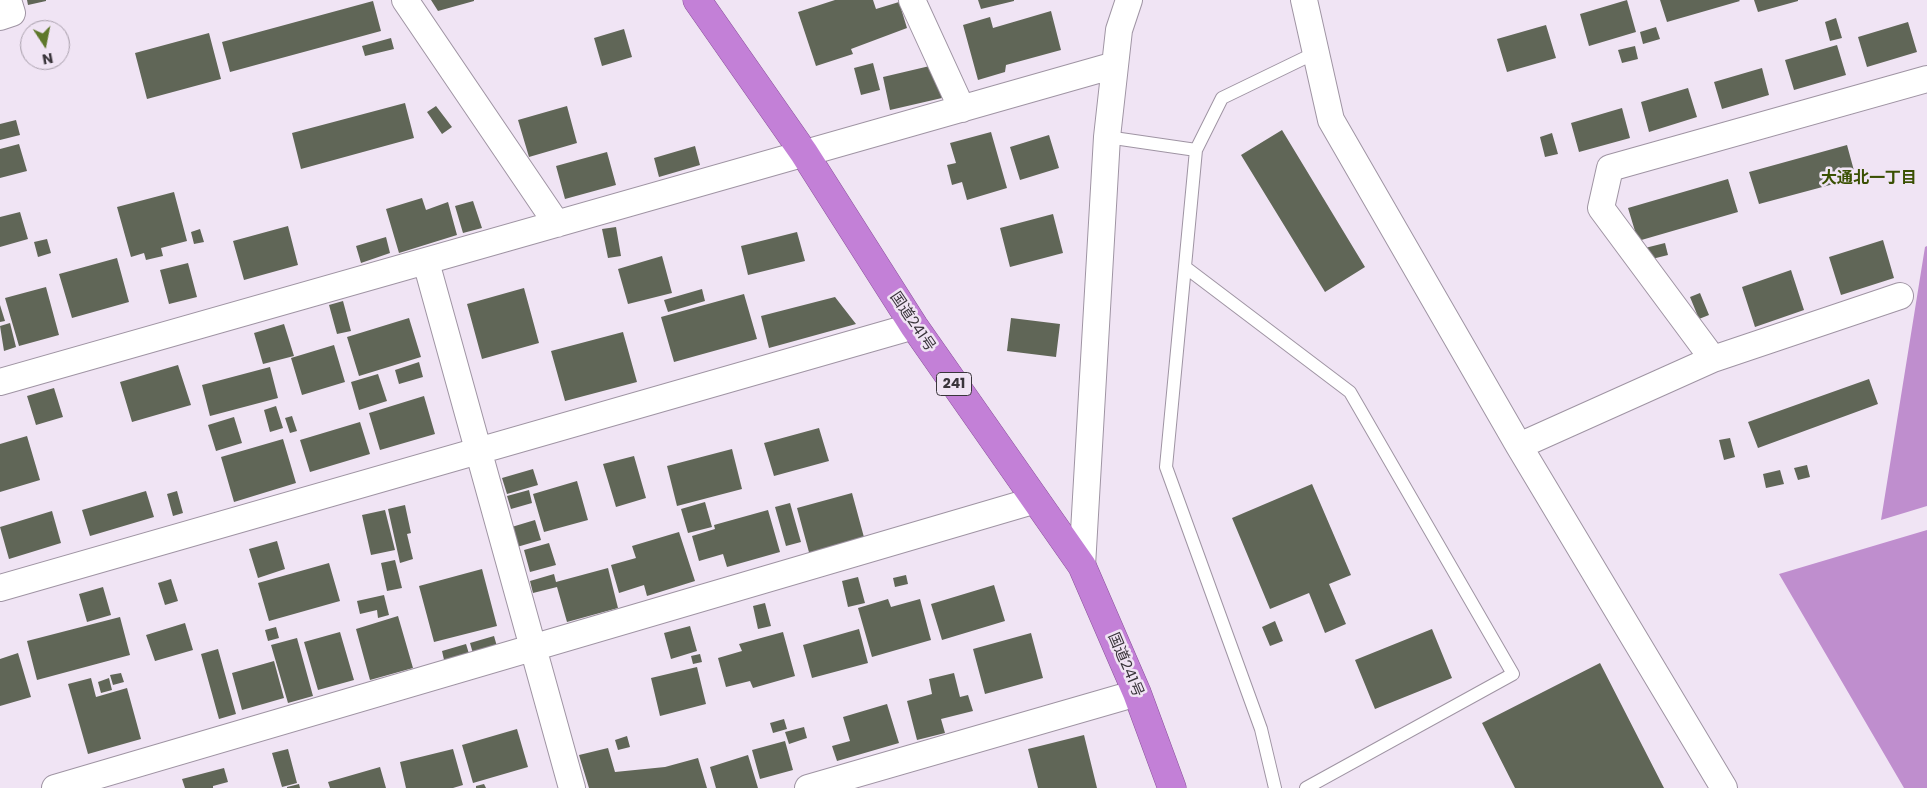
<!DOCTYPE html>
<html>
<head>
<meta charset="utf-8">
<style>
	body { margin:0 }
	#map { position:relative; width:1927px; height:788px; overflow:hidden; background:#f0e4f4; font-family:Poppins,sans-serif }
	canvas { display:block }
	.north { position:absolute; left:20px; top:20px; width:50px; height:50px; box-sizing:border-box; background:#f0e4f4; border:1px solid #a79eaa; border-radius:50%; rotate:169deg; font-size:14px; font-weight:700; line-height:20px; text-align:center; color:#3a353b }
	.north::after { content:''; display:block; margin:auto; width:18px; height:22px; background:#5e782b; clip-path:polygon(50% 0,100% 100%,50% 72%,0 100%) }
</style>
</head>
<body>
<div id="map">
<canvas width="1927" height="788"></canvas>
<div class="north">N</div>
</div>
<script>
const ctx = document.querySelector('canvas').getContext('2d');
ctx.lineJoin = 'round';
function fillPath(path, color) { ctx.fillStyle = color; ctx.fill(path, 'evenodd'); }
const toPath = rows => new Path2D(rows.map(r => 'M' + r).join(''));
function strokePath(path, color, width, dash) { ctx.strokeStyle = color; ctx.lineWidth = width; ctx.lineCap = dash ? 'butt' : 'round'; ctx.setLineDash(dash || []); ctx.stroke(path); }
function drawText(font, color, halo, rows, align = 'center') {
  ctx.font = font + ' Poppins,"Noto Sans JP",sans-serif'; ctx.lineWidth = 5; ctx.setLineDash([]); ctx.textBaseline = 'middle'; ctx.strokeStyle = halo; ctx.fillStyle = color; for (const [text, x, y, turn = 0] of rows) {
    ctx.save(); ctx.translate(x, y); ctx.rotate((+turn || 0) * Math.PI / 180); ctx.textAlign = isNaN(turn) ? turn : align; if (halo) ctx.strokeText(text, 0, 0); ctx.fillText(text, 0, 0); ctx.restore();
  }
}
const forest = toPath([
	[1927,246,1927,506,1881,520,1925,247],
	[1927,530,1927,788,1904,788,1779,574]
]);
const building = toPath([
	[27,0,46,0,46,1,28,5],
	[431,0,474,0,474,1,438,11],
	[835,0,873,0,876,9,899,2,907,28,851,49,853,54,816,66,798,12],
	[978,0,1014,0,1014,1,981,9],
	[1627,0,1636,32,1589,46,1580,14],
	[1660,0,1739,0,1740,1,1667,22],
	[1754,0,1798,0,1798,1,1758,12],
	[373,1,381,31,230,72,222,42],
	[1051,11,1061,50,1006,65,1005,72,978,80,963,25,990,17,993,28],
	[1836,18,1842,38,1830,41,1825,22],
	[1908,22,1917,52,1867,67,1858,37],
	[1546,25,1556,58,1507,72,1497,39],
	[1656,27,1660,39,1643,44,1640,32],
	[624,29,632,57,602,66,594,38],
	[209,33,221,79,147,99,135,53],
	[391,38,394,49,365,56,362,46],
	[1837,45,1846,75,1794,90,1785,60],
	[1635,46,1638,59,1622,63,1618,50],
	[873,63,880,90,861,95,854,68],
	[934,65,942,98,890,110,883,77],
	[1762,68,1769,95,1722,109,1714,82],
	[1688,88,1697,117,1649,132,1641,102],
	[405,103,414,138,301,169,292,133],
	[436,106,452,127,442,134,427,112],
	[567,106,577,143,529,157,518,120],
	[1622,108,1630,138,1579,152,1571,123],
	[16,120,20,135,0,140,0,124],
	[1282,130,1365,267,1325,292,1241,155],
	[991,132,1007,188,967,200,962,182,952,185,947,165,956,163,950,143],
	[1552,133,1558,154,1545,157,1540,137],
	[1049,135,1059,168,1020,180,1010,147],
	[19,144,27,171,0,178,0,149],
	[1847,145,1856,178,1759,204,1749,172],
	[695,146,700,165,659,177,654,158],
	[607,152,616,185,565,199,556,166],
	[1728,179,1738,212,1638,241,1628,208],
	[174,192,187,241,161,248,163,256,146,260,144,253,131,257,117,207],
	[422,198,426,210,448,202,457,235,399,253,386,209],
	[473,201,482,228,463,233,455,206],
	[20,212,28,239,0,247,0,217],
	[1053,214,1063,253,1010,267,1000,228],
	[288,226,298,265,244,280,233,241],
	[616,227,621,256,608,258,602,229],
	[200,229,204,242,194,244,191,232],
	[797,232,805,261,748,275,741,246],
	[386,237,390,253,361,263,356,246],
	[47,239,51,253,38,257,34,242],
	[1883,240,1894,278,1841,295,1829,257],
	[1665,243,1668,255,1644,261,1641,249],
	[662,256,672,293,628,304,618,269],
	[117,258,129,302,72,318,59,274],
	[188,263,197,297,169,304,160,270],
	[1791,270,1804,310,1755,327,1742,287],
	[46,287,59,335,19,346,5,298],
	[524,288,539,343,482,359,467,304],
	[702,289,705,301,668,312,664,300],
	[1700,293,1709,315,1699,319,1690,297],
	[744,294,757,339,674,362,661,317],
	[835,297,856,324,769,348,761,316],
	[343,301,351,331,337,334,329,305],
	[0,305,5,321,0,322],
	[409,318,421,357,359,376,347,337],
	[1011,318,1060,324,1056,357,1007,351],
	[10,323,16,347,4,351,0,326],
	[284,324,294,356,263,364,254,333],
	[623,332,637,382,565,401,551,351],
	[334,345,345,382,302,395,291,358],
	[419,362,423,377,399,384,395,370],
	[178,365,191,405,132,422,120,382],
	[270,367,278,398,210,416,202,385],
	[378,374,387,401,359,410,351,382],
	[1869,379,1878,404,1758,448,1748,422],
	[54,388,63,417,36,425,27,396],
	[424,396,435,434,380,450,369,413],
	[276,406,283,428,270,432,264,410],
	[292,416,297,431,290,433,285,418],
	[234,417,242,443,216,451,208,425],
	[360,422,370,454,310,472,300,440],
	[819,428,829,461,774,476,764,443],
	[27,436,40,480,0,492,0,444],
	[1730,438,1735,457,1724,460,1719,440],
	[283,439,296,483,234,502,221,457],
	[732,449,742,489,677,506,667,466],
	[634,456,646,498,616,507,603,464],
	[1807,465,1810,477,1798,480,1794,468],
	[533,469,538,485,507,494,502,478],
	[1780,470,1784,484,1766,488,1763,474],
	[577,481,588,520,544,532,533,494],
	[1312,484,1351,575,1329,584,1346,624,1325,633,1309,593,1270,609,1232,518],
	[529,490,532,503,511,509,507,496],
	[146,491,154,517,90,536,82,510],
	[177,491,183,513,173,516,167,494],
	[852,493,865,541,810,556,797,508],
	[705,502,712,527,688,533,681,509],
	[790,503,801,542,786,546,775,507],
	[405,505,411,533,407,534,413,559,400,563,388,509],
	[385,510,395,550,371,555,362,515],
	[768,510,780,552,727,567,723,554,699,561,692,536,715,529,714,525],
	[52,511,61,543,9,559,0,527],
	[535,520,541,540,510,549,505,529],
	[679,532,695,581,647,596,644,585,619,593,611,565,636,558,632,546],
	[277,541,285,569,258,578,249,549],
	[549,543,556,565,530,572,524,550],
	[395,560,402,588,387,591,381,563],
	[329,563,340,601,269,621,258,583],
	[608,568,618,608,567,622,557,587,533,593,530,581,554,574,556,582],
	[482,569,497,626,434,642,419,586],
	[906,575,908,584,895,587,893,578],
	[858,577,865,603,848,607,842,581],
	[171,579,178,601,165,605,158,583],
	[994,585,1005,621,942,640,931,604],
	[103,587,111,615,87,622,79,594],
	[384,595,389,615,378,618,377,610,360,614,357,601],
	[888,599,891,607,920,599,931,640,872,657,858,608],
	[765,603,771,626,758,629,753,606],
	[398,616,413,668,370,680,356,629],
	[120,617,130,655,37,680,27,641],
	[1275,621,1283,641,1270,646,1262,627],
	[185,623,193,650,155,661,146,635],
	[690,626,697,651,671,659,664,633],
	[276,627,279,638,268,641,265,630],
	[859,629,868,663,812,678,803,645],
	[1432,629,1452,678,1375,709,1355,660],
	[340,632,354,680,318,690,304,642],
	[783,632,795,676,753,688,750,681,726,687,718,658,742,651,739,644],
	[1031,633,1043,678,985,694,973,649],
	[494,636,498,650,474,657,470,643],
	[297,638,313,696,288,703,271,645],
	[466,644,470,657,445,664,442,651],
	[218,649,236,714,219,719,201,654],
	[18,653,31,697,0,706,0,659],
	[700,654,702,662,693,664,691,656],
	[274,661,284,698,242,710,232,673],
	[1600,663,1664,788,1515,788,1482,723],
	[697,667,706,704,660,716,651,678],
	[121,673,124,682,113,685,110,675],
	[954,673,960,697,968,695,973,711,941,719,945,733,917,740,907,701,932,694,929,679],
	[91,678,96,697,127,688,141,739,88,754,68,684],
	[109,678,112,690,101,693,98,682],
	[887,704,899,743,837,761,832,746,850,741,843,717],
	[784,719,787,729,773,733,770,723],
	[804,727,807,738,789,744,785,732],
	[517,729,528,767,473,783,462,745],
	[1084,735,1097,788,1038,788,1028,749],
	[627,736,630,747,618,750,615,740],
	[785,741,793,770,760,779,752,750],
	[608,748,615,772,665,767,698,758,707,788,589,788,579,755],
	[288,749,297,783,282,787,272,753],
	[453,749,463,785,453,788,406,788,400,762],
	[748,755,758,788,716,788,710,767],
	[380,767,386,788,330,788,328,782],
	[224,768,228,782,213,786,213,788,185,788,182,779],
	[299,784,300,788,287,788,287,787],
	[484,784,486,788,476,788,476,786]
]);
const service = toPath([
	[1107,137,1196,150,1166,467,1261,729,1275,788],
	[1196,150,1222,98,1317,52],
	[1185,267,1350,392,1513,674,1306,788]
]);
const minor = toPath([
	[405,0,557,224],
	[912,0,962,109],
	[1304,0,1331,120,1519,446,1724,788],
	[0,17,12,13,8,0],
	[426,262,572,788],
	[1713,359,1900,296],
	[0,382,1115,65],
	[1519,446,1713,359,1601,208,1610,168,1927,79],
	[1082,566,1107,137,1119,30,1129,0],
	[0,588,914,326],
	[55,788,1036,500],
	[808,788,1137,693]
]);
const trunk = toPath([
	[697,0,804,153,914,326,1082,566,1137,693,1172,788]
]);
const shields = [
	[954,384,35]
];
const shieldNames = [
	["241",954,384]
];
const streetNames = [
	["国道241号",912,322,56],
	["国道241号",1125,665,67]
];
const neighbourhoodNames = [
	["大通北一丁目",1869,179]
];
fillPath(forest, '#bf8ece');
fillPath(building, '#606657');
strokePath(service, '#9f94a3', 14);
strokePath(minor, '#9f94a3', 28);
strokePath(trunk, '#89519a', 29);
strokePath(service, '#fff', 12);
strokePath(minor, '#fff', 26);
strokePath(trunk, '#c380d7', 28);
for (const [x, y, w] of shields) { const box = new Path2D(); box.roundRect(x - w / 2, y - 11.5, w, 23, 4); ctx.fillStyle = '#f0e4f4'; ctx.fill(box); strokePath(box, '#3a353b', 1); }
drawText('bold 14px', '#3a353b', null, shieldNames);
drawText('15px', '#3a353b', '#f0e4f4', streetNames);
drawText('bold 16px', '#3a5002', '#f0e4f4', neighbourhoodNames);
</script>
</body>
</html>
